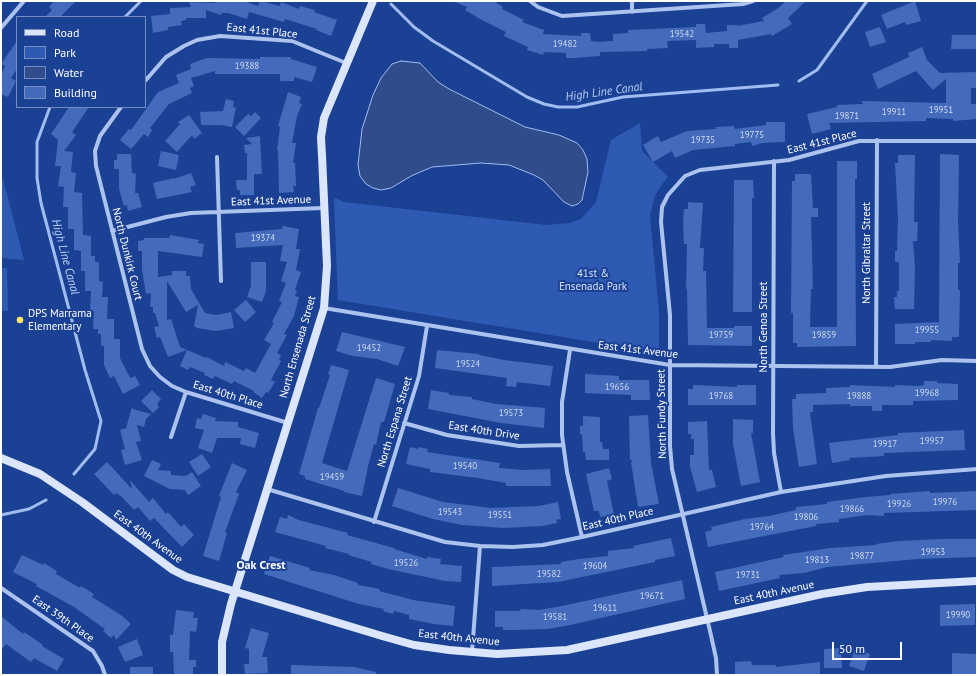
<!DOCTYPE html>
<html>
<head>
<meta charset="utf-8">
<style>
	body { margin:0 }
	#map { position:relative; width:978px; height:676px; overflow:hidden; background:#1b4195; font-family:"PT Sans",sans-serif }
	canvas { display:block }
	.frame { position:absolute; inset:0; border:2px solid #fff; pointer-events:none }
	.legend { position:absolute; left:16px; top:16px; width:130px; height:92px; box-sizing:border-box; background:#1b4195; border:1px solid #768dbf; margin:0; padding:5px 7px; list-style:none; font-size:12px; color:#fff }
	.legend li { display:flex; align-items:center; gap:8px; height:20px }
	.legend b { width:20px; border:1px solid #768dbf }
	.scale { position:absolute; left:832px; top:642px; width:70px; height:18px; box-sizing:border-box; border:2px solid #fff; border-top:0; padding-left:5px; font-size:12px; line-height:14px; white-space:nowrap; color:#fff; -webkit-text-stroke:3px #1b4195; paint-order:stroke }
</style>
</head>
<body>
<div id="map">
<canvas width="978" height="676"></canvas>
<div class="frame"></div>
<ul class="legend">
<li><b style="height:5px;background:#dbe5fb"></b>Road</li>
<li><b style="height:11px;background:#2f5ab3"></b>Park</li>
<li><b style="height:11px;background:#304c8b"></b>Water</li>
<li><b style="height:11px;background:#446abb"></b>Building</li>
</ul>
<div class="scale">50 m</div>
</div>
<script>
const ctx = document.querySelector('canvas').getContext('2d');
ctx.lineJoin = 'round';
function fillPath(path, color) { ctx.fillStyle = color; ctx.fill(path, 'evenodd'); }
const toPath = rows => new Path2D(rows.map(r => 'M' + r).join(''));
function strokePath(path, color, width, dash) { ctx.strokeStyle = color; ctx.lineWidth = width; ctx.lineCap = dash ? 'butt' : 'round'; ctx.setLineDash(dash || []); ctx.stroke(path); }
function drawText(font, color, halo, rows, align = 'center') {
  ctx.font = font + ' "PT Sans",sans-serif'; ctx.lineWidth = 4; ctx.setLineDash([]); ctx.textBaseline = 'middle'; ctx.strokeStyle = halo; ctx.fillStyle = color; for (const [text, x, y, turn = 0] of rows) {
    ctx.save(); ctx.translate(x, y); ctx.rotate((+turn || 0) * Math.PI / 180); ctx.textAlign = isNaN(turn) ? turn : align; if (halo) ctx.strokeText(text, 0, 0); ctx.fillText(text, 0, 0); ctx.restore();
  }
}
const green = toPath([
	[640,123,642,151,668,177,660,187,655,196,650,215,659,313,659,349,654,352,338,300,334,200,335,198,344,202,546,225,570,223,581,219,596,202,611,140],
	[1,179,3,179,24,260,1,258],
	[1,268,7,268,8,311,1,311]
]);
const water = toPath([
	[401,61,420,63,438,82,449,89,525,127,559,135,577,143,583,150,587,159,588,172,582,200,578,204,572,206,564,202,543,180,534,175,509,165,481,163,432,167,411,176,391,188,381,190,373,188,366,184,360,176,358,165,362,129,373,95,381,78,392,64,401,61]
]);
const stream = toPath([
	[391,4,414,27,433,41,527,97,544,104,558,107,577,107,623,97,778,85],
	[125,17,141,1],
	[799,81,817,70,867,1],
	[50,107,37,142,37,178,41,203,85,370,101,421,95,449,74,474],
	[1,515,29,509,46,500]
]);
const building = toPath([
	[54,1,76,1,60,17,45,17,52,10,49,7],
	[216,1,243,1,258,6,260,1,280,6,281,2,299,9,300,6,315,10,314,12,337,20,331,36,316,30,317,29,285,19,284,22,249,12,247,19,228,13,222,13,221,15,206,10,206,18,186,18,186,20,181,21,182,25,168,27,168,30,153,33,151,16,170,14,170,8,191,7,189,2,215,3],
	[453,1,493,1,503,7,502,9,524,20,522,22,544,30,543,34,581,36,581,33,590,33,591,41,599,42,613,41,613,34,628,33,628,30,696,27,696,24,705,24,706,33,727,31,727,25,737,25,737,26,764,21,762,18,777,9,786,1,806,1,788,18,792,24,772,36,771,34,738,40,738,48,729,48,729,44,714,44,714,47,696,48,696,40,667,41,668,48,647,49,647,51,600,52,600,56,573,58,566,58,566,53,544,52,543,55,527,50,528,47,504,36,506,32,480,19,465,10,467,7],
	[915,1,921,21,906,25,905,22,887,29,881,15],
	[880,27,886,42,870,47,865,32],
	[952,35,977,35,977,49,951,49],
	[17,41,17,69,11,78,16,81,8,97,1,94,1,75,5,66,1,64],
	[922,47,927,60,940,73,977,72,977,88,971,88,971,104,977,104,977,119,953,121,953,119,926,118,926,121,829,123,831,129,812,134,807,114,837,107,837,105,863,104,862,101,946,103,946,79,933,90,916,71,878,89,872,74,909,57,908,53],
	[260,57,291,57,291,59,317,67,312,82,294,77,294,81,280,81,280,74,215,74,215,71,191,78,194,86,190,88,192,93,169,104,150,128,152,130,148,137,144,134,131,149,120,140,129,129,131,130,158,92,179,83,176,75,191,69,190,64,207,58,260,59],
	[288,92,301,97,299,103,302,104,297,116,292,143,296,143,293,163,295,163,296,186,293,186,294,192,279,193,278,150,277,150,280,127,278,126],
	[226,99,234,101,233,107,236,108,232,127,221,125,201,125,200,112,223,111],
	[69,107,89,107,72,132,76,135,64,151,73,152,71,172,76,173,74,192,82,193,83,235,91,236,91,256,95,256,95,262,99,262,99,281,103,282,102,297,108,297,107,319,114,319,114,339,120,339,120,358,128,374,131,378,135,376,140,385,123,394,114,376,110,378,104,365,104,346,101,346,101,334,98,334,98,329,93,329,94,311,90,311,91,291,85,291,85,271,81,271,81,251,74,250,74,229,68,229,68,207,63,207,64,187,58,186,61,166,55,166,58,140,51,134],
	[255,112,261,118,244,136,235,127,248,114,251,116],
	[189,115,202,133,194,139,192,135,177,152,165,141,180,124,178,122],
	[766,122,785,122,785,142,762,143,752,146,751,142,735,144,735,146,693,150,675,158,672,151,653,162,643,145,658,136,661,142,687,131,716,129,716,127,734,126,735,129,766,125],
	[260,136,262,174,254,174,254,195,240,195,240,190,237,190,236,180,247,180,247,153,245,153,244,145,252,144,246,138],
	[161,151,179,155,176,170,158,166],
	[117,154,131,154,132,173,136,174,135,193,138,193,142,207,128,211,127,205,124,206,119,189,119,169,114,169,114,160,117,160],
	[940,154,959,155,958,222,960,263,958,263,958,290,960,290,959,337,952,337,952,341,931,340,931,342,915,342,915,344,895,344,895,324,939,322],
	[898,155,915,155,914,222,918,222,917,241,913,241,915,268,914,309,895,309,894,297,897,297,897,291,899,291,899,262,895,262,895,251,897,251,898,218,895,163,898,163],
	[837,161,857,161,857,179,855,179,856,346,797,347,797,343,793,343,793,313,791,313,792,181,795,181,795,174,811,174,813,208,818,208,818,217,811,217,813,289,811,289,810,327,837,327],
	[191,173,196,185,190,187,192,192,157,199,153,183,174,178,174,179],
	[734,180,753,180,754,198,752,198,752,312,733,312],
	[688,202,703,203,700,248,704,248,703,271,706,271,707,328,734,328,734,326,752,326,752,346,688,345,687,289,686,289,687,244,684,244,683,221,684,209,688,209],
	[283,226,299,229,296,249,300,249,296,270,301,272,295,290,297,291,295,296,299,297,294,316,284,334,287,335,277,353,281,355,279,360,281,361,271,380,275,382,268,393,266,392,262,398,253,392,254,391,234,381,232,384,215,376,213,379,204,375,205,373,190,367,188,370,180,366,187,350,206,358,207,357,224,366,225,362,244,371,246,368,255,373,271,344,264,340,274,323,272,322,282,302,279,301,286,283,281,281,287,262,280,261,283,245,236,248,235,233,282,229],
	[170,235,199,240,198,243,204,244,202,257,158,251,158,277,172,275,172,271,186,271,186,276,190,276,191,289,205,313,216,315,231,312,234,328,216,331,197,328,194,326,198,305,186,312,167,281,167,320,171,319,180,347,187,350,168,357,160,337,157,338,154,327,159,326,155,313,153,313,153,307,150,307,151,293,146,294,142,270,142,251,138,251,138,241,144,240,144,238,169,238],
	[251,262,266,262,266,291,262,302,247,297,251,286],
	[246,300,256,312,245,322,234,310],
	[342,332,405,347,398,366,377,359,353,356,336,351],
	[437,350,479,354,479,355,504,360,553,366,550,386,517,382,516,387,506,386,507,378,435,368],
	[331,365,349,370,322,463,347,471,376,378,395,384,384,422,381,422,376,445,374,444,368,466,362,496,344,492,344,491,305,479,305,476,299,474,318,408,319,408,330,375,328,374],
	[585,374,619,376,619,380,649,380,650,400,631,400,631,395,585,393],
	[924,381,937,381,937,383,958,384,958,400,913,401,913,405,882,405,882,411,872,411,872,406,850,406,850,404,813,405,813,412,810,412,817,464,799,467,793,428,792,399,796,399,796,394,826,393,826,388,850,387,850,385,895,387,895,385,918,386,924,385],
	[693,385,737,387,737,385,756,385,756,405,688,405,688,389,693,389],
	[152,390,161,399,157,404,159,407,153,413,141,401],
	[431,390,449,393,449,395,472,397,472,399,496,404,545,408,544,428,501,423,428,409],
	[132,407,133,409,151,414,146,419,144,427,137,425,141,441,136,442,142,460,125,465,121,450,125,449,120,430,126,428],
	[203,414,216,418,215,421,238,422,238,427,259,433,255,448,240,444,241,438,217,438,212,453,198,448,204,430,195,428,197,418,201,419],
	[648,415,651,463,659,504,638,507,631,462,633,460,630,460,629,416],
	[583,416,600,417,600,442,602,442,603,449,609,449,609,460,586,460,585,452,583,452,582,434,580,434,580,426,583,426],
	[733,419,753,420,753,433,751,433,760,482,741,486,733,444],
	[707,421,709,470,712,470,716,487,697,492,690,467,690,455,694,455,694,439,691,439,691,434,688,434,688,422],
	[964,430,965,450,884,453,884,456,849,458,850,460,832,463,829,443,898,435,898,433],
	[410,447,418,449,418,447,428,449,427,452,500,463,499,468,524,470,550,469,551,486,506,486,506,483,478,478,430,472,430,469,406,464],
	[202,454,211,467,198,476,189,462],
	[152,460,161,464,158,470,171,471,171,475,186,476,192,472,201,486,188,495,185,490,170,489,144,476],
	[107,462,132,489,130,480,149,502,153,498,166,514,168,512,181,527,184,524,194,535,182,547,154,518,150,521,138,507,134,510,121,496,116,493,114,495,94,474],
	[232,463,247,470,236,492,239,494,225,532,227,533,219,561,203,556,221,497,219,496],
	[609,468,612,479,607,481,614,515,600,517,599,511,594,511,586,474],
	[398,488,443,502,491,508,539,506,558,502,561,519,556,520,557,523,542,526,504,528,462,525,433,519,392,506],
	[930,491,930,493,977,491,977,510,884,513,884,516,867,515,839,519,839,522,816,524,816,526,708,547,705,532,712,530,711,527,745,519,769,516,796,510,796,507,827,504,827,502,866,497,890,495,890,494],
	[288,515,299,520,348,533,347,535,394,548,394,549,427,559,427,557,441,559,440,564,462,566,461,582,445,581,388,569,371,564,372,562,348,555,349,554,325,548,326,546,275,532,280,517,287,519],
	[671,538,675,556,655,560,655,562,558,582,492,586,492,567,561,564,561,562,579,559,608,556,608,551,634,548,633,546],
	[940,539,977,539,977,557,918,559,827,567,804,573,779,575,780,578,719,591,715,572,784,557,783,555,830,548,876,545,876,544,899,541],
	[22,555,43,565,44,563,57,571,56,574,80,588,81,586,94,594,92,597,121,615,131,624,116,640,114,635,111,638,103,631,105,629,74,607,36,586,37,584,13,572],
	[270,556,310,568,309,570,334,575,358,583,358,585,380,589,379,591,413,600,455,606,453,626,434,624,409,619,409,615,394,611,393,614,383,611,384,609,359,604,264,574],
	[682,580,685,599,570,625,548,629,513,630,503,630,503,627,495,627,495,611,521,611,520,609,539,610,562,606],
	[975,604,975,625,940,626,940,605],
	[176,610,194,612,193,618,198,618,196,632,190,631,189,660,196,660,196,667,193,667,193,675,174,675,173,652,170,652,170,635,173,635],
	[1,616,23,634,24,632,43,645,42,646,64,659,57,671,34,658,31,662,6,644,1,650],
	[251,628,269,633,262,657,267,657,268,673,245,674,244,664,249,664,249,649,245,648],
	[137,639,143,655,125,662,118,647],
	[841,648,842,668,824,668,824,649],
	[855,649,870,654,864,671,849,666],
	[952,653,977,654,977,675,952,675],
	[751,661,752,665,776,665,776,667,820,662,820,675,735,675,735,662],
	[291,665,354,667,376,672,376,675,291,675],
	[130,667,153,667,153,675,130,675]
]);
const street = toPath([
	[530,1,538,7,562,16,743,4,753,1],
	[632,1,632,12],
	[1,28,24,1],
	[145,81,166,57,184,46,197,40,220,36,292,41,346,63],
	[121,107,100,136,95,151,96,166,142,349,150,366,160,377,172,386,186,392,288,423],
	[217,157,221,281],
	[774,161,773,433,774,453,781,492],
	[112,231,166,217,191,213,323,208],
	[324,308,670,365,890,367,942,360,977,361],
	[570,350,562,402,562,435,567,472,582,537],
	[876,367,877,140],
	[404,423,447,435,519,446,562,445],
	[171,437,186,392],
	[267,489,445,542,480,546,513,547,543,545,582,537,781,492,886,476,977,469],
	[374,522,419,376,427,326],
	[1,588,93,651,102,666,105,675],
	[472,652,480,546],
	[717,675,716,658,710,631,672,469,670,446,670,315,661,222,662,207,668,195,685,176,700,170,789,160,859,141,977,141]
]);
const secondary = toPath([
	[1,458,40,474,82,502,173,570,187,577,382,636,414,645,449,650,497,654,567,650,822,594,867,587,977,581],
	[222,675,222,642,231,604,324,308,327,266,322,156,321,137,324,118,373,1]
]);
const markers = [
	[20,320,4,"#ffe76c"]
];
const numberNames = [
	["19542",682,34],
	["19482",565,44],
	["19388",247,66],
	["19951",941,110],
	["19911",894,112],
	["19871",847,116],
	["19775",752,135],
	["19735",703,140],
	["19374",263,238],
	["19955",927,330],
	["19759",721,335],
	["19859",824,335],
	["19452",369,348],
	["19524",468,364],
	["19656",617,387],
	["19968",927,393],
	["19768",721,396],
	["19888",859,396],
	["19573",511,413],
	["19957",932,441],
	["19917",885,444],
	["19540",465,466],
	["19459",332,477],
	["19976",945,502],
	["19926",899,504],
	["19866",852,509],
	["19543",450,512],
	["19551",500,515],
	["19806",806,517],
	["19764",762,527],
	["19953",933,552],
	["19877",862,556],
	["19813",817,560],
	["19526",406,563],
	["19604",595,566],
	["19582",549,574],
	["19731",748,575],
	["19671",652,596],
	["19611",605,608],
	["19990",958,615],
	["19581",555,617]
];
const streetNames = [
	["East 41st Place",262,31,6],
	["East 41st Place",822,142,-14],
	["East 41st Avenue",271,201,-2],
	["North Gibraltar Street",867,253,-90],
	["North Dunkirk Court",127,254,76],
	["North Genoa Street",764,327,-90],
	["North Ensenada Street",298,347,-74],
	["East 41st Avenue",638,350,7],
	["East 40th Place",228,395,17],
	["North Fundy Street",662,414,-91],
	["North Espana Street",395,422,-73],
	["East 40th Drive",484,431,9],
	["East 40th Place",618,519,-13],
	["East 40th Avenue",148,537,36],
	["East 40th Avenue",774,593,-12],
	["East 39th Place",63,619,35],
	["East 40th Avenue",459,638,6]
];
const parkNames = [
	["41st &",593,274],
	["Ensenada Park",593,287]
];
const poiNames = [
	["DPS Marrama",28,314],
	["Elementary",28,327]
];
const waterNames = [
	["High Line Canal",604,92,-8],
	["High Line Canal",65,257,75]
];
const neighbourhoodNames = [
	["Oak Crest",261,566]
];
fillPath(green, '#2f5ab3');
fillPath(water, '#304c8b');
strokePath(water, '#a1bcf1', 1);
strokePath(stream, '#a1bcf1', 3);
fillPath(building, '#446abb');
strokePath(street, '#adc3ef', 4);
strokePath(secondary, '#dbe5fb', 8);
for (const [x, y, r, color] of markers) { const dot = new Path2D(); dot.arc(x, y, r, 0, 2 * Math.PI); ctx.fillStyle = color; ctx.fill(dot); strokePath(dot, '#1b4195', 1.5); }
drawText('9px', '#d0daee', null, numberNames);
drawText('11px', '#fff', '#1b4195', streetNames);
drawText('11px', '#d4e1fb', '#1b4195', parkNames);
drawText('11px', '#fff', '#1b4195', poiNames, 'left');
drawText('italic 12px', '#bacef6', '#1b4195', waterNames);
drawText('bold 12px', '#fff', '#1b4195', neighbourhoodNames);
</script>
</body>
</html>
